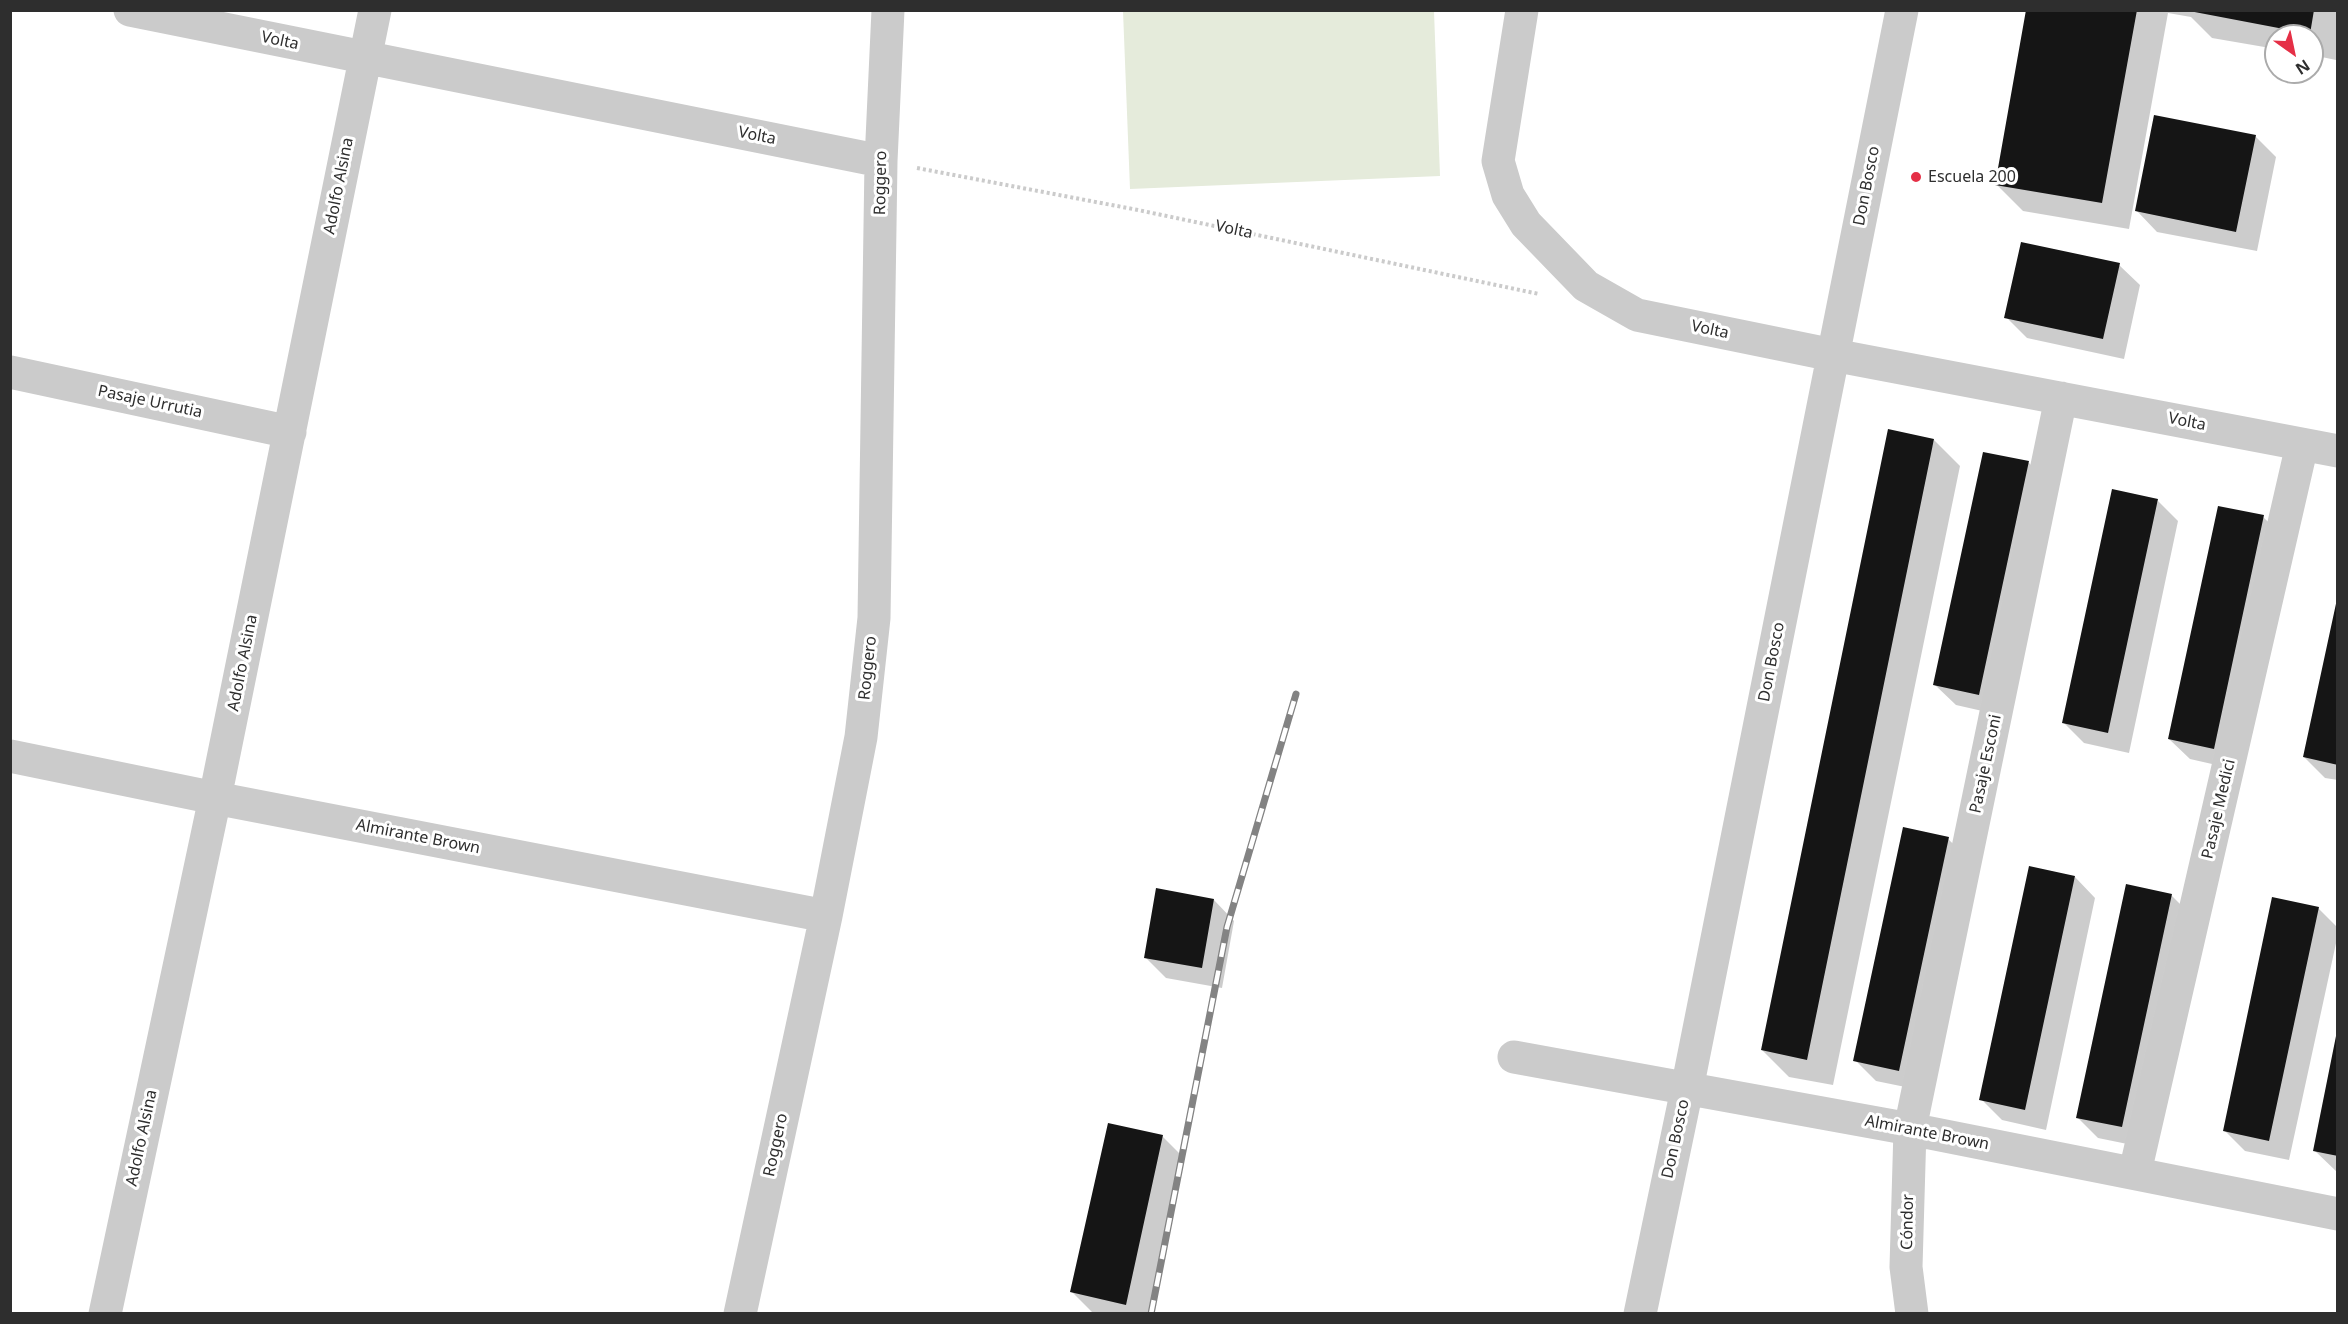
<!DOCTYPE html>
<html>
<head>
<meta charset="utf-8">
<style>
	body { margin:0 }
	#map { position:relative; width:2348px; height:1324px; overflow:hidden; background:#fff; font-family:"Noto Sans",sans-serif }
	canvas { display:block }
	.frame { position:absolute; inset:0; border:12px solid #2e2e2e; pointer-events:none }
	.north { position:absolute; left:2264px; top:24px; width:60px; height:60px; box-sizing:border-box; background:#fff; border:2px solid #ababab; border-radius:50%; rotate:147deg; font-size:16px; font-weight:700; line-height:24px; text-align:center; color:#2e2e2e }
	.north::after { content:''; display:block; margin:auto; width:21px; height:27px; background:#e52f46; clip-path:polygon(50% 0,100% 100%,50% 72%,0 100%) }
</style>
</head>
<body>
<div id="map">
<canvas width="2348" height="1324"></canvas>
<div class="frame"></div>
<div class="north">N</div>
</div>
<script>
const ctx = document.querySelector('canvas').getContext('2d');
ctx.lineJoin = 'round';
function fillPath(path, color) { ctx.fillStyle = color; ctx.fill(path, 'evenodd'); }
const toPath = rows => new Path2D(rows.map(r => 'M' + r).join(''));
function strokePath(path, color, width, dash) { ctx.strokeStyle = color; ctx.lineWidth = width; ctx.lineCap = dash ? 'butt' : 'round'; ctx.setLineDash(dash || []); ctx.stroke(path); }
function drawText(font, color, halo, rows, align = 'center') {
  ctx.font = font + ' "Noto Sans",sans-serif'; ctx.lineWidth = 6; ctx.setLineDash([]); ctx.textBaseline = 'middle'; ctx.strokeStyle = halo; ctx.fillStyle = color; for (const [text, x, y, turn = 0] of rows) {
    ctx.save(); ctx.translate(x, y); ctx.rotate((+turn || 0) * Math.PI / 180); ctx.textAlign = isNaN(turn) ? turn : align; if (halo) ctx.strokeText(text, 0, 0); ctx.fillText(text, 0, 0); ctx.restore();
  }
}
const green = toPath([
	[1123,11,1434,11,1440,176,1130,189]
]);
const shadow = toPath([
	[2028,10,2338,10,2338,53,2336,60,2312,55,2312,36,2276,36,2276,49,2212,38,2191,17,2168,13,2129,229,2023,211,1996,184],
	[2255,136,2276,157,2257,251,2157,232,2137,211],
	[2119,265,2140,285,2124,359,2027,338,2006,317],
	[1934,440,1960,466,1833,1085,1789,1077,1762,1050],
	[1984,453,2029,463,2049,483,2000,715,1956,705,1935,685],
	[2158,501,2178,521,2129,753,2084,743,2064,723],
	[2263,517,2284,537,2234,769,2190,759,2169,739],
	[2338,602,2338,780,2325,778,2304,757],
	[1948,839,1969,859,1920,1090,1876,1081,1855,1060],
	[2075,877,2095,898,2046,1130,2002,1120,1981,1099],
	[2171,895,2192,916,2142,1147,2098,1138,2077,1117],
	[1214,900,1234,921,1222,988,1166,978,1145,957],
	[2318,908,2338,928,2338,934,2289,1160,2245,1151,2224,1130],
	[2338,1038,2338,1173,2314,1150],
	[1162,1136,1183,1157,1149,1314,1092,1312,1072,1292]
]);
const building = toPath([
	[2026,10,2137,10,2102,203,1995,185],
	[2184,10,2314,10,2310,34],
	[2154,115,2256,135,2236,232,2135,211],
	[2021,242,2120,263,2103,339,2004,318],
	[1888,429,1934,439,1807,1060,1761,1050],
	[1983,452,2029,461,1979,695,1933,685],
	[2112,489,2158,499,2108,733,2062,723],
	[2218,506,2264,515,2214,749,2168,739],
	[2337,599,2338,599,2338,765,2303,757],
	[1903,827,1949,837,1899,1071,1853,1061],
	[2029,866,2075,876,2025,1110,1979,1100],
	[2126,884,2172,894,2122,1127,2076,1118],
	[1156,888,1214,899,1202,968,1144,958],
	[2272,897,2319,907,2269,1141,2223,1131],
	[2336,1036,2338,1036,2338,1156,2313,1151],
	[1108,1123,1163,1135,1126,1305,1070,1292]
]);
const path = toPath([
	[917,168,1138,210,1539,294]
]);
const minor = toPath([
	[130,10,881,161],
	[1522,10,1498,161,1508,195,1526,224,1586,286,1637,315,1833,355,2338,451],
	[10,372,290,432],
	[10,756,215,798,826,916],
	[1514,1057,1910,1129,2338,1214],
	[2135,1172,2302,445],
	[105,1314,215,798,375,10],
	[740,1314,826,916,861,737,874,618,881,161,888,10],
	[1640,1314,1687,1089,1902,10],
	[1912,1314,1906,1267,1910,1129,2061,398]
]);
const rail = toPath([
	[1151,1314,1227,927,1296,694]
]);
const markers = [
	[1916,177,6,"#e52f46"]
];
const streetNames = [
	["Volta",280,41,12],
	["Volta",757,136,11],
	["Roggero",881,183,-89],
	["Adolfo Alsina",339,186,-79],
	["Don Bosco",1867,186,-79],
	["Volta",1234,230,12],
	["Volta",1710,330,12],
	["Pasaje Urrutia",150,402,12],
	["Volta",2187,422,11],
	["Don Bosco",1772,662,-79],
	["Adolfo Alsina",243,663,-79],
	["Roggero",868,668,-84],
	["Pasaje Esconi",1986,764,-78],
	["Pasaje Medici",2219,809,-77],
	["Almirante Brown",418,837,11],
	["Almirante Brown",1927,1133,11],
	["Adolfo Alsina",142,1138,-78],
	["Don Bosco",1676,1139,-78],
	["Roggero",776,1145,-78],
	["Cóndor",1908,1222,-89]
];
const poiNames = [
	["Escuela 200",1928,177]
];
fillPath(green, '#e5ebdb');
fillPath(shadow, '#0003');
fillPath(building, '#151515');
strokePath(path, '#cbcbcb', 4, [3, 3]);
strokePath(minor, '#cbcbcb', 33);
strokePath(rail, '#838383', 7);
strokePath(rail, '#fff', 4.5, [14]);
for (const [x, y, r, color] of markers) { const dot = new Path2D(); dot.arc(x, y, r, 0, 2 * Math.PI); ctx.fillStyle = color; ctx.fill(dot); strokePath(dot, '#fff', 2); }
drawText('16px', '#2e2e2e', '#fff', streetNames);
drawText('16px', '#2e2e2e', '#fff', poiNames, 'left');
</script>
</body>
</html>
